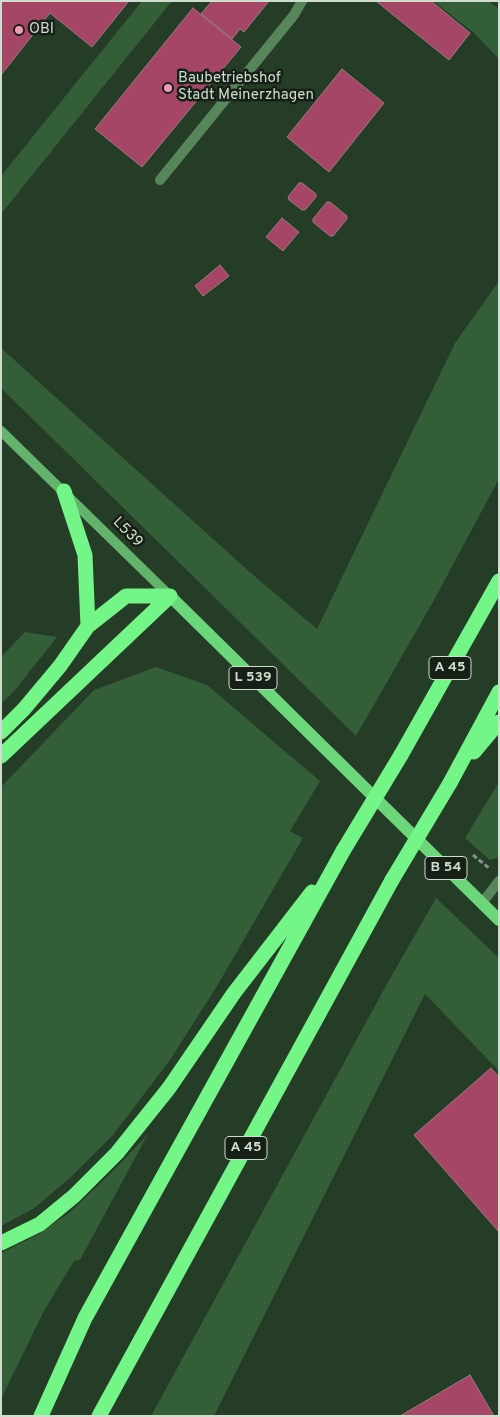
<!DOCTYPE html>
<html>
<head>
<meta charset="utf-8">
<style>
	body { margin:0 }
	#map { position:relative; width:500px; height:1417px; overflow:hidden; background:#253c27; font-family:Overpass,sans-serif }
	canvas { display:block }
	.frame { position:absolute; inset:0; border:2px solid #cfddcf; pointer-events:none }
</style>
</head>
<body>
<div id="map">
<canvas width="500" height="1417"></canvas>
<div class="frame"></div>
</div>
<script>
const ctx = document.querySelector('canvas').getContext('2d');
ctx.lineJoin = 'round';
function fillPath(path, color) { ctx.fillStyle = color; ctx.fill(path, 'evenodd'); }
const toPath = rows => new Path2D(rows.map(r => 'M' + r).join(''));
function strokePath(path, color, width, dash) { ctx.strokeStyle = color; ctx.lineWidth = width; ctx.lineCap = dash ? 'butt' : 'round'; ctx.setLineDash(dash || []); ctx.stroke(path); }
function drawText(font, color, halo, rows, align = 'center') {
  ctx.font = font + ' Overpass,sans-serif'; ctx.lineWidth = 5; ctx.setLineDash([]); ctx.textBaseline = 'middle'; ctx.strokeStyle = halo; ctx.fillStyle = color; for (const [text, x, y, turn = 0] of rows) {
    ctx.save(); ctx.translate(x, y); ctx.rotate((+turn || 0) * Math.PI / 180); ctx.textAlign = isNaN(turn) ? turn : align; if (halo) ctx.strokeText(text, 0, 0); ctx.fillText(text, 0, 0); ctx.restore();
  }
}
const green = toPath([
	[142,1,172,1,1,214,1,176],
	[433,1,488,1,499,9,499,59,474,33],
	[499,281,499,479,433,602,356,736,1,388,1,348,252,574,317,629,455,343],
	[25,632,57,637,15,690,1,704,1,657],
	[156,667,207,685,320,781,290,831,303,838,217,986,170,1060,113,1135,71,1177,33,1209,1,1226,1,787,94,690],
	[499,782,499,857,490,860,465,838],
	[436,898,499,958,499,1071,425,994,214,1416,151,1416,388,982],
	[148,1134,80,1260,74,1261,44,1311,1,1399,1,1253,39,1234,70,1212,111,1173]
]);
const building = toPath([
	[1,1,129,1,92,47,50,13,1,75,1,1],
	[212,1,269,1,244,32,240,29,232,39,201,14,212,1],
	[376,1,431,1,470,33,449,60,376,1],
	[193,8,241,47,142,167,95,129,193,8],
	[342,69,384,103,329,172,287,137,342,69],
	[299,183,302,183,316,194,316,197,305,210,302,210,289,200,288,197,299,183],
	[327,202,330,202,347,216,347,219,333,236,330,236,313,222,313,219,327,202],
	[282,218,299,232,283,251,266,237,282,218],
	[220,265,229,276,203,296,195,286,220,265],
	[491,1068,499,1077,499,1232,414,1135,491,1068],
	[470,1375,494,1416,400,1416,470,1375]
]);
const path = toPath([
	[473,855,490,869]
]);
const service = toPath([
	[160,180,294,15,302,1],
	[482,903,499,881]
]);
const secondary = toPath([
	[1,431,170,596]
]);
const primary = toPath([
	[170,596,499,920]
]);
const motorway = toPath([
	[64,491,85,555,88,626],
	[1,732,24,709,60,666,88,626,126,596,170,596],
	[474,752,499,722],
	[401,755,499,581],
	[1,756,170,596],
	[450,783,499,692],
	[1,1243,40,1224,74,1196,117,1153,169,1088,234,993,312,892],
	[41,1416,85,1318,343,851],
	[99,1416,392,880]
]);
const motorwayBridge = toPath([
	[343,851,401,755],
	[392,880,450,783]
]);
const markers = [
	[19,30,5,"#f19ab3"],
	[168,88,5,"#f19ab3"]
];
const shields = [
	[450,668,42],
	[253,678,48],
	[446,868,42],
	[246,1148,42]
];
const shieldNames = [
	["A 45",450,668],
	["L 539",253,678],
	["B 54",446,868],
	["A 45",246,1148]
];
const poiNames = [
	["OBI",29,30],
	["Baubetriebshof",178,79],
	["Stadt Meinerzhagen",178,96]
];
const streetNames = [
	["L539",127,533,45]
];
fillPath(green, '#335e38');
fillPath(building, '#a54667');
strokePath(building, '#9e7a83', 1);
strokePath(path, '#829583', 3, [5, 2.5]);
strokePath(service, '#56865a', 10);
strokePath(secondary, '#63b36d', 10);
strokePath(primary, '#6cd67b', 12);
strokePath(motorway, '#74f587', 15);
strokePath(motorwayBridge, '#74f587', 15);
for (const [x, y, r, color] of markers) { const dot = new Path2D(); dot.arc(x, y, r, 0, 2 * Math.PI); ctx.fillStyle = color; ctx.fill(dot); strokePath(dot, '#162017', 2); }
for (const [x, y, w] of shields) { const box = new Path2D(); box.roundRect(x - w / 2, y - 11.5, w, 23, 4); ctx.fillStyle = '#162017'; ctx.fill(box); strokePath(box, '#cfddcf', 1); }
drawText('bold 14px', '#cfddcf', null, shieldNames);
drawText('15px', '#cfddcf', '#162017', poiNames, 'left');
drawText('15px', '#cfddcf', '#162017', streetNames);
</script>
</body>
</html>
